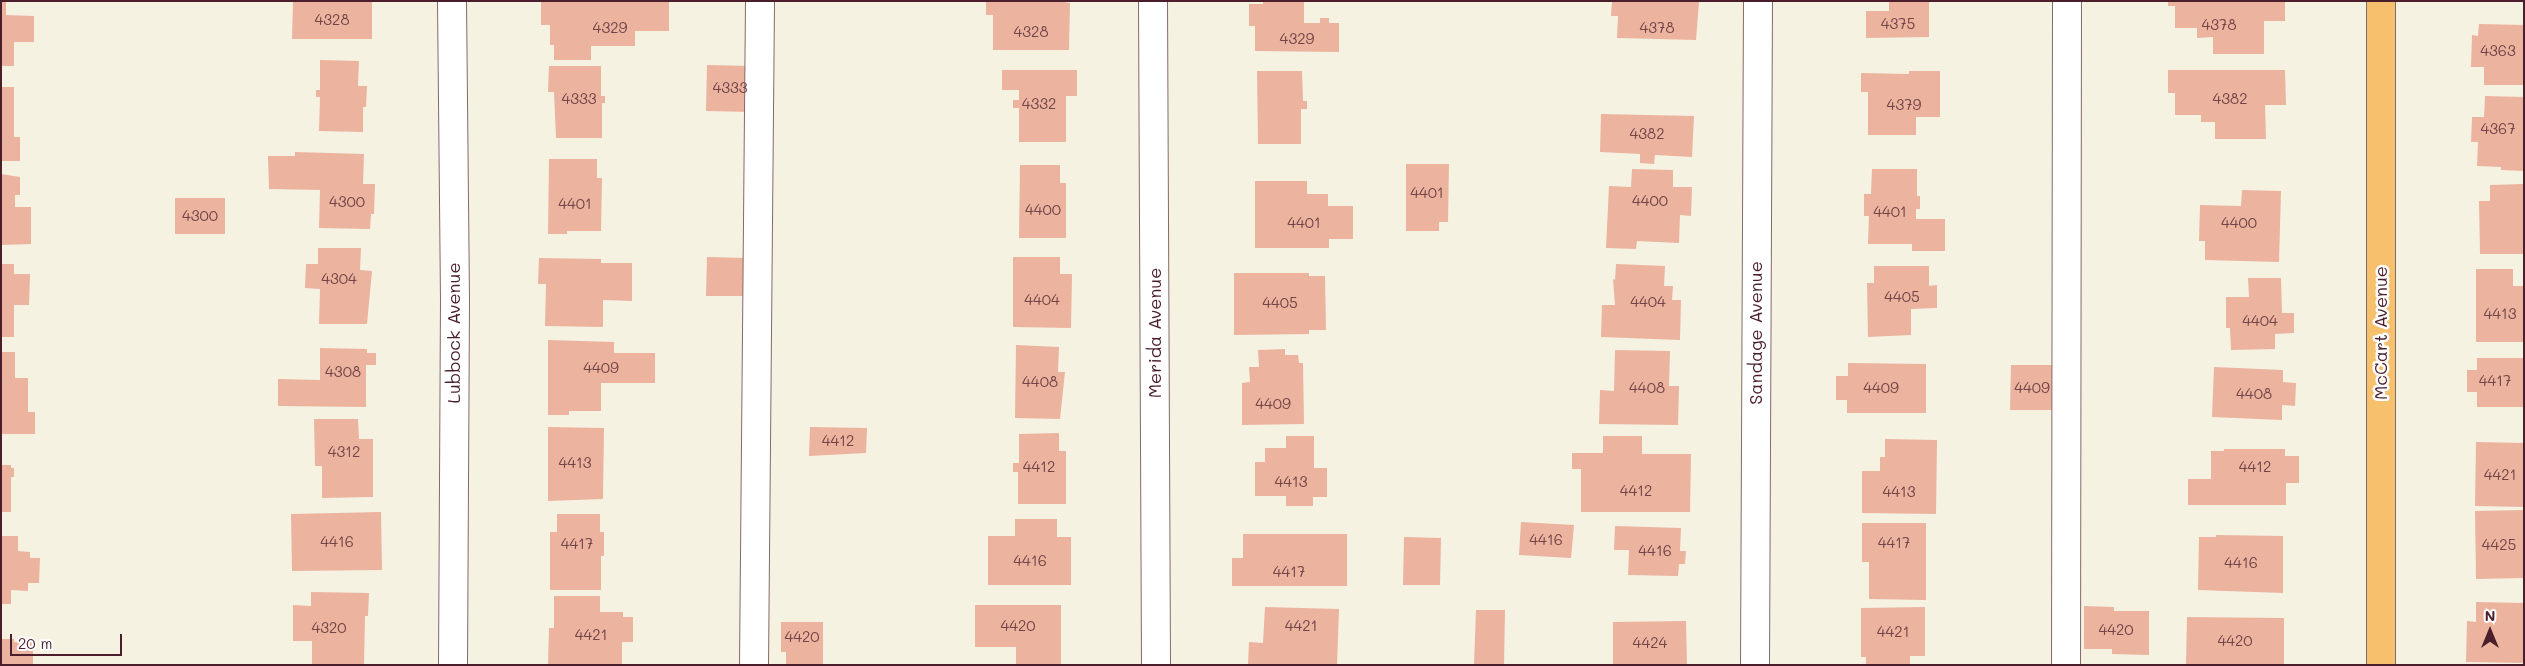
<!DOCTYPE html>
<html>
<head>
<meta charset="utf-8">
<style>
	body { margin:0 }
	#map { position:relative; width:2525px; height:666px; overflow:hidden; background:#f5f2e2; font-family:Mali,sans-serif }
	canvas { display:block }
	.frame { position:absolute; inset:0; border:2px solid #4a1f2b; pointer-events:none }
	.north { position:absolute; left:2465px; top:606px; width:50px; height:50px; -webkit-text-stroke:4px #fff; paint-order:stroke; rotate:0deg; font-size:14px; font-weight:700; line-height:20px; text-align:center; color:#4a1f2b }
	.north::after { content:''; display:block; margin:auto; width:18px; height:22px; background:#4a1f2b; clip-path:polygon(50% 0,100% 100%,50% 72%,0 100%) }
	.scale { position:absolute; left:10px; top:634px; width:112px; height:22px; box-sizing:border-box; border:2px solid #4a1f2b; border-top:0; padding-left:6px; font-size:15px; line-height:18px; white-space:nowrap; color:#4a1f2b; -webkit-text-stroke:4px #fff; paint-order:stroke }
</style>
</head>
<body>
<div id="map">
<canvas width="2525" height="666"></canvas>
<div class="frame"></div>
<div class="north">N</div>
<div class="scale">20 m</div>
</div>
<script>
const ctx = document.querySelector('canvas').getContext('2d');
ctx.lineJoin = 'round';
function fillPath(path, color) { ctx.fillStyle = color; ctx.fill(path, 'evenodd'); }
const toPath = rows => new Path2D(rows.map(r => 'M' + r).join(''));
function strokePath(path, color, width, dash) { ctx.strokeStyle = color; ctx.lineWidth = width; ctx.lineCap = dash ? 'butt' : 'round'; ctx.setLineDash(dash || []); ctx.stroke(path); }
function drawText(font, color, halo, rows, align = 'center') {
  ctx.font = font + ' Mali,sans-serif'; ctx.lineWidth = 5; ctx.setLineDash([]); ctx.textBaseline = 'middle'; ctx.strokeStyle = halo; ctx.fillStyle = color; for (const [text, x, y, turn = 0] of rows) {
    ctx.save(); ctx.translate(x, y); ctx.rotate((+turn || 0) * Math.PI / 180); ctx.textAlign = isNaN(turn) ? turn : align; if (halo) ctx.strokeText(text, 0, 0); ctx.fillText(text, 0, 0); ctx.restore();
  }
}
const building = toPath([
	[1,1,6,1,6,15,34,16,34,42,14,42,14,66,1,66],
	[293,1,372,1,372,39,292,39],
	[541,1,669,2,669,31,635,31,635,46,591,46,591,60,554,60,554,45,550,45,550,25,541,25],
	[1059,1,1070,3,1069,50,993,50,993,15,986,15,986,2],
	[1263,1,1304,1,1304,23,1320,23,1320,18,1329,18,1329,23,1339,23,1339,52,1255,51,1255,26,1249,26,1249,4,1263,4],
	[1612,1,1699,2,1696,40,1617,38,1618,16,1611,16],
	[1889,1,1929,1,1929,37,1866,38,1866,11,1889,11],
	[2168,1,2285,1,2285,21,2264,21,2264,54,2213,54,2213,37,2197,38,2197,28,2175,28,2175,6,2168,6],
	[2479,24,2524,25,2524,85,2484,85,2484,67,2471,67,2472,35,2478,36],
	[320,60,359,61,358,86,367,86,366,107,363,107,363,132,319,131,320,97,316,97,316,90,320,90],
	[707,65,753,66,752,112,706,111],
	[549,66,601,66,601,96,605,96,605,103,602,103,602,138,556,138,554,92,548,92],
	[1002,70,1077,70,1077,96,1066,96,1066,142,1019,142,1019,108,1013,108,1013,100,1019,100,1019,90,1002,90],
	[2168,70,2285,70,2286,105,2265,105,2266,139,2215,139,2215,122,2201,122,2201,115,2175,115,2175,93,2168,93],
	[1257,71,1302,71,1303,101,1307,101,1307,109,1301,109,1301,144,1258,144],
	[1909,71,1940,71,1940,117,1916,117,1916,135,1868,135,1868,92,1861,92,1861,73,1909,74],
	[1,87,14,87,14,137,20,137,20,161,1,161],
	[2485,96,2524,97,2524,171,2501,170,2501,167,2477,166,2478,142,2471,142,2472,117,2484,117],
	[1601,114,1694,116,1692,157,1655,155,1654,164,1640,163,1640,154,1600,152],
	[295,152,364,154,363,184,375,184,374,214,371,214,370,229,319,228,320,190,269,189,268,156,295,156],
	[549,159,597,159,597,178,602,178,601,231,567,231,567,234,548,234],
	[1406,164,1449,164,1448,222,1439,222,1439,231,1406,231],
	[1020,165,1060,165,1060,183,1066,183,1066,238,1019,238],
	[1632,169,1673,170,1673,187,1692,187,1691,216,1680,215,1679,243,1637,241,1636,249,1606,248,1609,186,1631,187],
	[1872,169,1917,169,1917,196,1920,196,1920,209,1916,209,1916,219,1945,219,1945,251,1912,251,1912,244,1868,244,1869,216,1864,216,1864,194,1871,194],
	[1,174,20,177,20,195,15,195,15,207,31,207,31,244,1,245],
	[1255,181,1307,181,1307,194,1328,194,1328,206,1353,206,1353,239,1329,239,1329,248,1255,248],
	[2524,184,2524,254,2480,254,2479,201,2490,201,2490,185],
	[2242,190,2281,191,2279,262,2205,260,2205,241,2199,241,2200,205,2241,206],
	[175,198,225,198,225,234,175,234],
	[318,248,361,248,360,270,372,271,367,324,319,324,320,289,305,288,306,264,318,264],
	[707,257,747,258,747,296,706,296],
	[1013,257,1060,257,1060,274,1072,274,1071,328,1013,327],
	[539,258,601,259,601,263,632,263,632,301,603,300,603,327,545,326,546,284,538,284],
	[1,264,14,264,14,274,30,274,29,305,14,305,14,337,1,337],
	[1616,264,1665,266,1664,286,1673,286,1672,300,1681,300,1680,340,1601,337,1602,305,1615,305,1613,279,1615,280],
	[1874,266,1929,266,1929,286,1937,285,1937,308,1911,309,1911,335,1868,337,1867,283,1874,283],
	[2476,269,2513,269,2513,286,2524,286,2524,342,2476,342],
	[1234,273,1309,273,1309,276,1325,276,1326,330,1309,330,1309,334,1234,335],
	[2248,278,2281,278,2282,313,2294,313,2294,333,2275,334,2275,349,2231,350,2230,328,2226,328,2226,297,2249,297],
	[548,340,614,342,614,353,655,353,655,383,601,383,601,411,569,411,569,415,548,415],
	[1016,345,1059,347,1058,372,1065,372,1060,419,1015,418],
	[320,348,367,349,367,353,376,353,376,365,366,365,366,407,278,406,278,379,320,380],
	[1285,349,1285,355,1298,355,1299,363,1303,363,1304,424,1242,425,1242,383,1250,382,1249,367,1259,367,1258,350],
	[1615,350,1670,351,1669,386,1679,386,1678,425,1599,424,1600,390,1614,391],
	[1,352,15,352,15,378,28,378,28,412,35,412,35,434,1,434],
	[2477,358,2524,358,2524,407,2477,407,2477,392,2467,392,2467,370,2477,370],
	[1848,363,1926,364,1926,413,1847,413,1847,400,1836,400,1836,376,1848,376],
	[2011,365,2053,365,2052,410,2010,410],
	[2214,367,2283,370,2283,382,2296,383,2295,406,2282,405,2282,420,2212,417],
	[314,419,358,419,359,439,373,439,373,497,322,498,322,466,315,466],
	[548,427,604,428,603,499,548,501],
	[810,427,867,428,866,453,809,456],
	[1059,433,1059,451,1066,451,1066,504,1018,504,1018,472,1013,472,1013,463,1019,463,1019,434],
	[1286,436,1314,436,1314,468,1327,468,1327,497,1313,497,1313,506,1286,506,1286,496,1255,496,1255,462,1265,462,1265,448,1286,448],
	[1603,436,1642,436,1642,454,1691,454,1690,512,1581,512,1581,469,1572,469,1572,453,1603,453],
	[1885,439,1937,440,1936,514,1862,513,1862,471,1880,471,1880,457,1885,457],
	[2476,442,2524,443,2524,507,2475,506],
	[2224,449,2285,449,2285,456,2299,456,2299,483,2286,483,2286,505,2188,505,2188,479,2211,479,2211,451,2224,451],
	[1,465,11,465,11,468,14,468,14,477,11,477,11,512,1,512],
	[2524,510,2524,578,2476,579,2475,511],
	[381,512,382,570,292,571,291,514],
	[557,514,600,514,600,532,604,532,604,556,601,556,601,590,550,590,550,532,557,532],
	[1015,519,1057,519,1057,537,1071,537,1071,585,988,585,988,536,1015,536],
	[1521,522,1574,525,1571,558,1519,555],
	[1862,523,1926,523,1926,600,1869,599,1869,562,1862,562],
	[1615,526,1681,528,1680,551,1686,551,1685,564,1679,564,1678,576,1628,575,1629,550,1614,550],
	[1243,534,1347,534,1347,586,1232,586,1232,558,1243,558],
	[2216,535,2283,536,2283,593,2198,590,2199,537,2216,537],
	[1,536,18,536,18,551,30,552,30,558,40,558,39,583,28,583,28,591,11,590,11,604,1,604],
	[1404,537,1441,538,1440,585,1403,585],
	[311,592,369,593,368,616,365,616,364,665,312,665,312,641,293,641,293,605,311,606],
	[554,596,600,596,600,612,623,612,623,617,633,617,633,642,622,642,622,665,548,665,549,628,554,628],
	[2476,602,2524,603,2524,663,2466,662,2467,621,2476,622],
	[975,605,1061,605,1061,665,1016,665,1016,647,975,647],
	[2084,606,2114,607,2114,611,2149,611,2149,655,2112,654,2112,649,2084,649],
	[1265,607,1339,609,1337,665,1248,665,1249,642,1263,643],
	[1925,607,1925,656,1910,656,1910,665,1866,665,1866,657,1861,657,1861,608],
	[1476,610,1505,610,1504,665,1474,665],
	[2187,617,2284,618,2284,665,2186,665],
	[1686,621,1687,665,1613,665,1613,622],
	[781,622,823,622,823,665,786,665,786,652,781,652],
	[1,639,14,639,14,642,33,642,33,665,1,665]
]);
const minor = toPath([
	[452,1,455,300,453,665],
	[1153,1,1156,665],
	[754,665,760,1],
	[1755,665,1758,1],
	[2066,665,2067,1]
]);
const major = toPath([
	[2381,1,2381,665]
]);
const numberNames = [
	["4328",332,20],
	["4375",1898,24],
	["4378",2219,25],
	["4329",610,28],
	["4378",1657,28],
	["4328",1031,32],
	["4329",1297,39],
	["4363",2498,51],
	["4333",730,88],
	["4333",579,99],
	["4382",2230,99],
	["4332",1039,104],
	["4379",1904,105],
	["4367",2498,129],
	["4382",1647,134],
	["4401",1427,193],
	["4400",1650,201],
	["4300",347,202],
	["4401",575,204],
	["4400",1043,210],
	["4401",1890,212],
	["4300",200,216],
	["4401",1304,223],
	["4400",2239,223],
	["4304",339,279],
	["4405",1902,297],
	["4404",1042,300],
	["4404",1648,302],
	["4405",1280,303],
	["4413",2500,314],
	["4404",2260,321],
	["4409",601,368],
	["4308",343,372],
	["4417",2495,381],
	["4408",1040,382],
	["4408",1647,388],
	["4409",1881,388],
	["4409",2032,388],
	["4408",2254,394],
	["4409",1273,404],
	["4412",838,441],
	["4312",344,452],
	["4413",575,463],
	["4412",1039,467],
	["4412",2255,467],
	["4421",2500,475],
	["4413",1291,482],
	["4412",1636,491],
	["4413",1899,492],
	["4416",1546,540],
	["4416",337,542],
	["4417",1894,543],
	["4417",577,544],
	["4425",2499,545],
	["4416",1655,551],
	["4416",1030,561],
	["4416",2241,563],
	["4417",1289,572],
	["4420",1018,626],
	["4421",1301,626],
	["4320",329,628],
	["4420",2116,630],
	["4421",1893,632],
	["4421",591,635],
	["4420",802,637],
	["4420",2235,641],
	["4424",1650,643]
];
const streetNames = [
	["Lubbock Avenue",454,333,-90],
	["Merida Avenue",1155,333,-90],
	["Sandage Avenue",1756,333,-90],
	["McCart Avenue",2381,333,-90]
];
fillPath(building, '#ecb39f');
strokePath(minor, '#86696b', 30);
strokePath(major, '#86696b', 30);
strokePath(minor, '#fff', 28);
strokePath(major, '#f7c06c', 28);
drawText('15px', '#724448', null, numberNames);
drawText('18px', '#4a1f2b', '#fff', streetNames);
</script>
</body>
</html>
